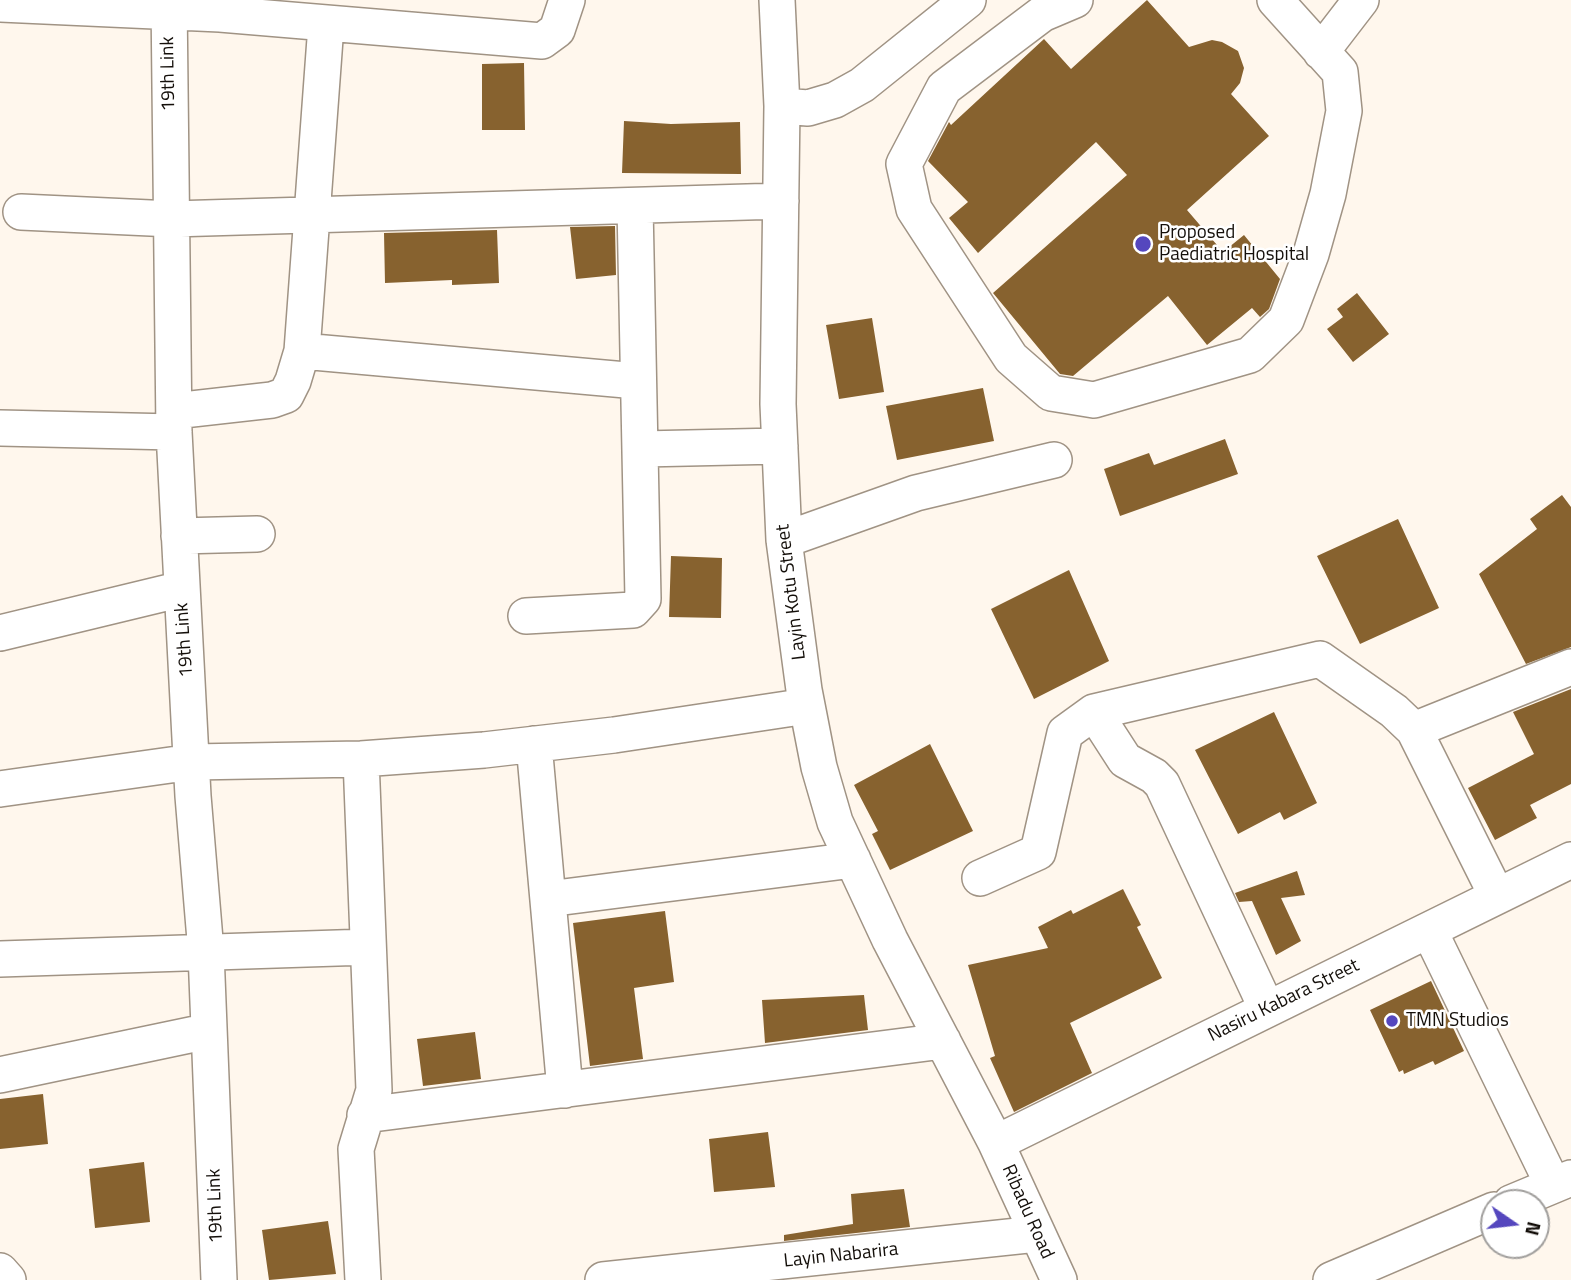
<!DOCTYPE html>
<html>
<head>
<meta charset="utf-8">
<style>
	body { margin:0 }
	#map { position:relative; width:1571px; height:1280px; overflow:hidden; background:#fff7ed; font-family:"Titillium Web",sans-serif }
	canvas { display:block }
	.north { position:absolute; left:1480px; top:1189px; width:70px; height:70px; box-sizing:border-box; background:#fff; border:2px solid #a19f9d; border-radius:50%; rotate:104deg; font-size:19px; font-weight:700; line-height:28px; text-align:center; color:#140f0a }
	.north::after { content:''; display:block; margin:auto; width:24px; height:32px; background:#5547be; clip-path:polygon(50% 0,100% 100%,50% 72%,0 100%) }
</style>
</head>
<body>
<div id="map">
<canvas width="1571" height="1280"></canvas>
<div class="north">N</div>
</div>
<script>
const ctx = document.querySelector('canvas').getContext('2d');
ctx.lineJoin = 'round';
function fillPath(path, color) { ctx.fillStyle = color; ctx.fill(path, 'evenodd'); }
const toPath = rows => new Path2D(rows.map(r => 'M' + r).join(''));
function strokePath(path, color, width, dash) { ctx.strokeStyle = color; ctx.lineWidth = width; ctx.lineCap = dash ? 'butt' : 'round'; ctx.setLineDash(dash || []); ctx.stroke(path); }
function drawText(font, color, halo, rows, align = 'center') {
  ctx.font = font + ' "Titillium Web",sans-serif'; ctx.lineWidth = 5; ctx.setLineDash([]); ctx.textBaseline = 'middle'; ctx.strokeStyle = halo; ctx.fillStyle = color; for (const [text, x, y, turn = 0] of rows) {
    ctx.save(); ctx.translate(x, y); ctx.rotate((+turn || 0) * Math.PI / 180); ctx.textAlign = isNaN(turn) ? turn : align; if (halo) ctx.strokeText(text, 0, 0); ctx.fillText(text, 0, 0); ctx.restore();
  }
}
const building = toPath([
	[1147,0,1189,47,1212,40,1222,42,1238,51,1244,68,1240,83,1231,94,1269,136,1187,210,1223,252,1244,235,1280,279,1269,309,1260,317,1252,308,1207,345,1168,296,1073,376,1060,374,993,293,1127,175,1096,142,978,253,949,218,968,202,928,161,949,122,951,125,1044,39,1071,69],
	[524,63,525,130,482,130,482,64],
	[624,121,671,124,740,122,741,174,622,173],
	[615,226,616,275,576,279,570,227],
	[497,230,499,283,452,285,452,280,385,283,384,233],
	[1357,293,1389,334,1353,362,1327,329,1343,317,1337,309],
	[872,318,884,392,839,399,826,325],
	[983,388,994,441,897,460,886,406],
	[1225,439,1238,474,1120,516,1104,469,1149,453,1154,465],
	[1562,495,1571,507,1571,647,1526,664,1479,574,1537,529,1530,519],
	[1398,519,1439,608,1360,644,1317,556],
	[671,556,722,558,721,618,669,617],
	[1069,570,1109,661,1034,699,991,609],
	[1571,689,1571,784,1530,805,1537,818,1495,840,1468,788,1534,754,1513,712],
	[1274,712,1317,803,1284,820,1280,812,1238,834,1195,750],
	[930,744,973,831,890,870,872,834,878,831,854,785],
	[1297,871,1305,895,1281,898,1301,941,1276,955,1252,901,1239,902,1235,893],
	[1123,889,1141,925,1137,927,1162,978,1070,1023,1092,1073,1014,1112,990,1058,995,1056,968,965,1048,948,1038,927,1071,910,1073,914],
	[665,911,674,982,634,988,643,1059,590,1066,573,923],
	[1431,981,1464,1051,1435,1065,1433,1061,1404,1074,1403,1070,1399,1072,1370,1010],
	[864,995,868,1030,765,1043,762,1000],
	[475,1032,481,1079,423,1086,417,1039],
	[43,1094,48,1144,0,1149,0,1099],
	[768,1132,775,1187,714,1192,709,1139],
	[144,1162,150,1222,95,1228,89,1169],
	[904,1189,910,1227,784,1241,784,1235,853,1224,851,1194],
	[328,1221,336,1274,269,1280,262,1230]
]);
const minor = toPath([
	[169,0,174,432,193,796,206,952,219,1280],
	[777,0,782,106,778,404,784,540,804,690,819,767,835,822,890,940,996,1143,1059,1280],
	[1075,0,1042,14,944,88,904,164,914,209,1011,358,1051,393,1094,400,1250,355,1286,320,1311,254,1328,194,1344,111,1340,72,1275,0],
	[0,4,220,14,542,41,557,30,567,0],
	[1321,52,1361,0],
	[782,106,808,108,835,100,862,85,968,0],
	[21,212,172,219,781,201],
	[302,351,637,381],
	[174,411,272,400,286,395,293,381,302,351,326,25],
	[0,428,174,432],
	[642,449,780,446],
	[179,536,257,534],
	[784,540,916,493,1054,460],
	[526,616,633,610,643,599,635,206],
	[0,633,182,589],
	[1094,712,1125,760,1154,776,1162,784,1267,1009],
	[1414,730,1571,667],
	[534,744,565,1090],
	[361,759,374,1090,356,1149,363,1280],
	[0,789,192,762,361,759,484,750,614,735,807,706],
	[980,878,1038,852,1065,733,1094,712,1320,659,1394,711,1414,730,1497,896],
	[548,899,853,860],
	[1429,930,1553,1185],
	[0,959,368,947],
	[0,1075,209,1031],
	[365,1115,943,1041],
	[996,1143,1571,860],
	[1511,1203,1571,1178],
	[0,1271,8,1280],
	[603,1280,1037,1234],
	[1331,1280,1494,1210]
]);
const markers = [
	[1143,244,9,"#5547be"],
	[1392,1021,7,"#5547be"]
];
const streetNames = [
	["19th Link",169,74,-91],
	["Layin Kotu Street",792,592,-97],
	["19th Link",185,640,-94],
	["Nasiru Kabara Street",1284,1001,-26],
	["19th Link",216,1206,-92],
	["Ribadu Road",1027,1212,66],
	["Layin Nabarira",841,1256,-6]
];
const poiNames = [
	["Proposed",1159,233],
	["Paediatric Hospital",1159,255],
	["TMN Studios",1406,1021]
];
fillPath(building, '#87622f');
strokePath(minor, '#a09384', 38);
strokePath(minor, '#fff', 35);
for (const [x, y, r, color] of markers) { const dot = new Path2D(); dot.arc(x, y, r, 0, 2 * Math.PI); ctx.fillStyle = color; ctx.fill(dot); strokePath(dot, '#fff', 2.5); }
drawText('19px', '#140f0a', '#fff', streetNames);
drawText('19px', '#140f0a', '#fff', poiNames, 'left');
</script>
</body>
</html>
